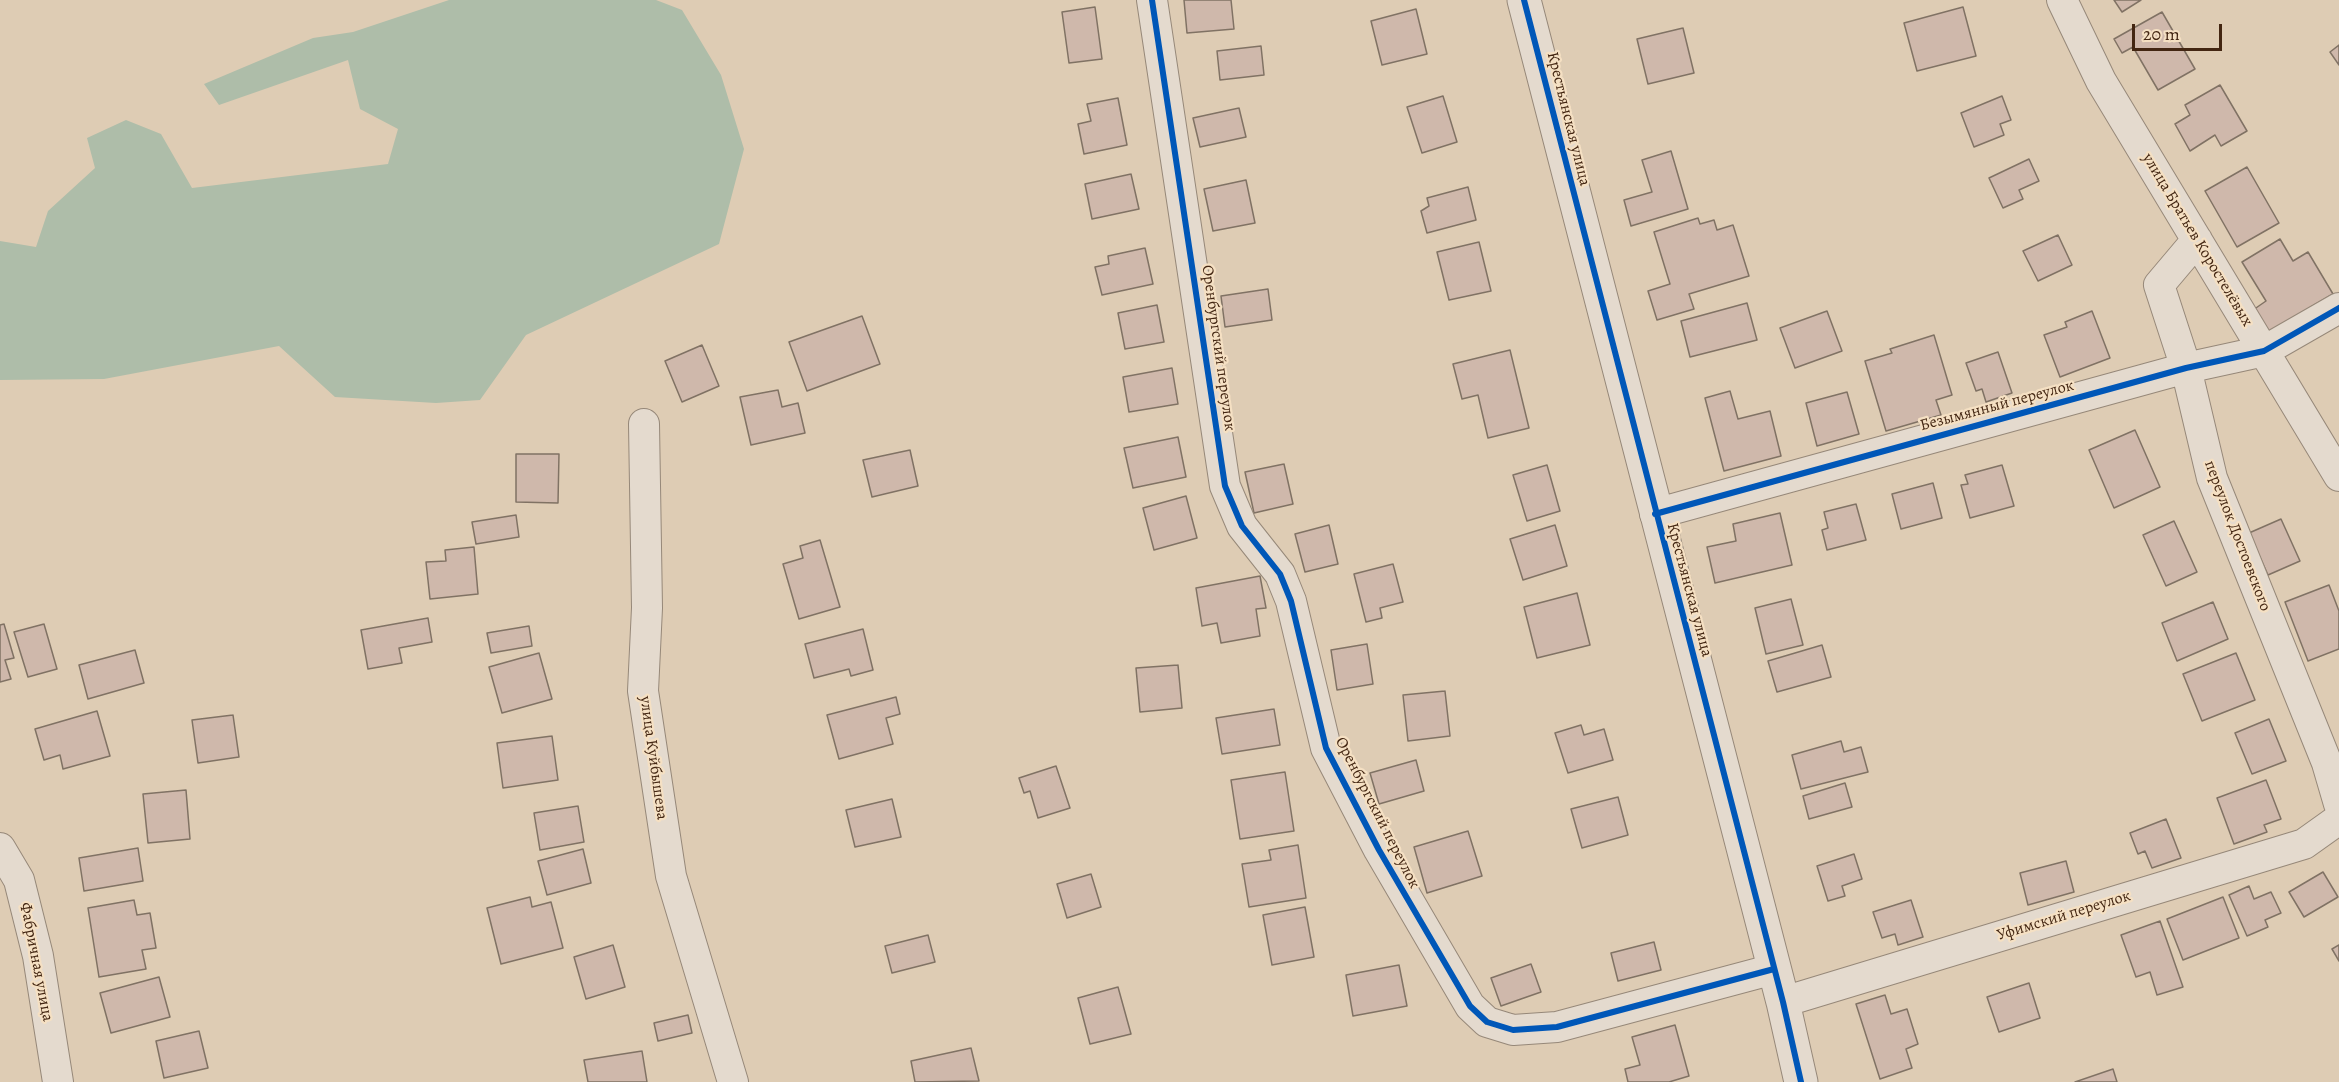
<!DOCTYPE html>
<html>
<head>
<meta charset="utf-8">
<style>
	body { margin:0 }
	#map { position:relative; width:2339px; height:1082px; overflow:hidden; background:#deccb4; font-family:Alegreya,serif }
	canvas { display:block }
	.scale { position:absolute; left:2132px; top:24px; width:90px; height:27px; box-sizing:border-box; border:3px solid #432612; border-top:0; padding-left:8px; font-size:18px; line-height:21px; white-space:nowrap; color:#432612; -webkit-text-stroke:4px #f5e0c3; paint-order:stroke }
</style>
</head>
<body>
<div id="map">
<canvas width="2339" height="1082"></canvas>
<div class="scale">20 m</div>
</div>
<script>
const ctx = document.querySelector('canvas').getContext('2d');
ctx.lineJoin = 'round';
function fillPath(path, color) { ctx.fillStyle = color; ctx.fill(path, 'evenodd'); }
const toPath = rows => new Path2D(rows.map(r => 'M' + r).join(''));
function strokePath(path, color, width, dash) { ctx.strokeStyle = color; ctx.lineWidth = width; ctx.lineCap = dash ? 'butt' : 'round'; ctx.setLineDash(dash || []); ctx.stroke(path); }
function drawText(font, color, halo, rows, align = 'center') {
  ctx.font = font + ' Alegreya,serif'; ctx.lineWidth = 4.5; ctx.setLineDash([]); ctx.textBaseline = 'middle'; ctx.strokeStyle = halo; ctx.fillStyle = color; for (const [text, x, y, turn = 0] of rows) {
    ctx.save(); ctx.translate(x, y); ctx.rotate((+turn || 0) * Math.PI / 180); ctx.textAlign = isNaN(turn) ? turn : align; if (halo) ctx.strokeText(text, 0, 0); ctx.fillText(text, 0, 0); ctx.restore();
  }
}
const water = toPath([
	[449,0,656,0,682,10,721,75,744,149,719,244,526,335,480,400,436,403,335,397,279,346,104,379,0,380,0,241,36,247,48,211,95,168,87,138,126,120,161,134,192,188,388,164,398,129,360,109,348,60,219,105,204,84,313,38,353,32]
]);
const building = toPath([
	[1184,0,1231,0,1234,29,1187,33,1184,0],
	[2114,0,2141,0,2122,12,2114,0],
	[1095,7,1102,59,1069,63,1062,12,1095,7],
	[1963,7,1976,56,1917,71,1904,23,1963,7],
	[1416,9,1427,54,1382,65,1371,21,1416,9],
	[2162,12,2195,69,2158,90,2133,47,2122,53,2114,39,2162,12],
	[1683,28,1694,73,1648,84,1637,39,1683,28],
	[2339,45,2339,65,2330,52,2339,45],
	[1261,46,1264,75,1220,80,1217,51,1261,46],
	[2220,85,2247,131,2221,146,2215,135,2190,151,2175,124,2190,115,2185,105,2220,85],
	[1443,96,1457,142,1422,153,1407,107,1443,96],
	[2002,96,2011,120,2000,124,2004,135,1974,147,1961,113,2002,96],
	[1118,98,1127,145,1084,154,1078,124,1091,121,1087,104,1118,98],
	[1239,108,1246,137,1200,147,1193,118,1239,108],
	[1671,151,1688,209,1631,226,1624,200,1652,192,1642,160,1671,151],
	[2029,159,2039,181,2019,190,2023,199,2003,208,1989,178,2029,159],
	[2247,167,2279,223,2237,247,2205,191,2247,167],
	[1131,174,1139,209,1092,219,1085,184,1131,174],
	[1246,180,1255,223,1213,231,1204,189,1246,180],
	[1468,187,1476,220,1427,233,1421,211,1429,206,1427,198,1468,187],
	[1698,218,1700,224,1714,220,1717,230,1733,225,1749,276,1689,294,1694,309,1657,320,1648,291,1670,284,1654,232,1698,218],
	[2058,235,2072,265,2038,281,2023,251,2058,235],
	[2280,239,2293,261,2308,252,2333,294,2267,333,2253,310,2266,301,2242,262,2280,239],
	[1479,242,1491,291,1449,300,1437,252,1479,242],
	[1145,248,1153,284,1102,295,1095,267,1109,264,1108,256,1145,248],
	[1268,289,1272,320,1225,327,1221,296,1268,289],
	[1747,303,1757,340,1690,357,1681,321,1747,303],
	[1157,305,1164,342,1125,349,1118,313,1157,305],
	[1827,311,1842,351,1795,368,1780,328,1827,311],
	[2092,311,2110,358,2060,377,2044,335,2067,327,2065,322,2092,311],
	[862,316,880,364,807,391,789,342,862,316],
	[1934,335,1952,395,1936,400,1941,415,1886,431,1865,361,1892,353,1890,349,1934,335],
	[702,345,719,386,682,402,665,361,702,345],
	[1510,350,1529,428,1488,438,1478,395,1462,399,1453,364,1510,350],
	[1998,352,2012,393,1986,402,1982,389,1976,391,1966,363,1998,352],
	[1172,368,1178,404,1129,412,1123,377,1172,368],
	[778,390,782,407,798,403,805,433,751,445,740,397,778,390],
	[1730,391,1738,419,1770,411,1781,456,1724,471,1705,398,1730,391],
	[1847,392,1859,434,1817,446,1806,403,1847,392],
	[2135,430,2160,487,2114,508,2089,450,2135,430],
	[1178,437,1186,477,1133,488,1124,448,1178,437],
	[910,450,918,486,872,497,863,460,910,450],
	[516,454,559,454,558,503,516,502,516,454],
	[1284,464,1293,504,1254,513,1245,472,1284,464],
	[1547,465,1560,511,1527,521,1513,475,1547,465],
	[2002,465,2014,506,1970,518,1961,485,1968,484,1965,475,2002,465],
	[1933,483,1942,518,1901,529,1892,494,1933,483],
	[1186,496,1197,538,1154,550,1143,508,1186,496],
	[1856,504,1866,540,1827,550,1822,530,1828,528,1824,512,1856,504],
	[1780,513,1792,565,1715,583,1707,547,1736,541,1733,524,1780,513],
	[516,515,519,537,476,544,472,522,516,515],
	[2281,519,2300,561,2268,575,2249,533,2281,519],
	[2174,521,2197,572,2166,586,2143,535,2174,521],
	[1329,525,1338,564,1305,572,1295,534,1329,525],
	[1555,525,1567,566,1523,580,1510,539,1555,525],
	[820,540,840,607,799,619,783,564,803,558,800,546,820,540],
	[474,547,478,594,430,599,426,562,446,561,445,550,474,547],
	[1393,564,1403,602,1380,608,1382,618,1366,622,1354,574,1393,564],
	[1260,576,1266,608,1256,609,1260,636,1221,643,1217,623,1202,626,1196,588,1260,576],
	[2329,585,2339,611,2339,649,2308,661,2285,602,2329,585],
	[1577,593,1590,645,1537,658,1524,607,1577,593],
	[1791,599,1803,645,1766,654,1755,608,1791,599],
	[2213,602,2228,639,2177,661,2162,623,2213,602],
	[428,618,432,642,399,648,402,663,368,669,361,630,428,618],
	[4,624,14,658,5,660,11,679,0,682,0,625,4,624],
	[44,624,57,669,28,677,14,632,44,624],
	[529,626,532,646,491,653,487,633,529,626],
	[863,629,873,670,851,676,849,669,814,678,805,644,863,629],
	[1367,644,1373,684,1337,690,1331,650,1367,644],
	[1822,645,1831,677,1777,692,1768,661,1822,645],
	[135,650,144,683,88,699,79,665,135,650],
	[539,653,552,699,502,713,489,667,539,653],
	[2236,653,2255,700,2202,721,2183,674,2236,653],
	[1178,665,1182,708,1140,712,1136,668,1178,665],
	[1445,691,1450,736,1408,741,1403,695,1445,691],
	[896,697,900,714,886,718,893,744,839,759,827,715,896,697],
	[1274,709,1280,745,1222,754,1216,718,1274,709],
	[97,711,110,756,63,769,60,755,44,760,35,729,97,711],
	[233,715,239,757,198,763,192,720,233,715],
	[2269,719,2286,761,2252,774,2235,733,2269,719],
	[1581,725,1584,735,1604,729,1613,760,1568,773,1555,733,1581,725],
	[552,736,558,780,503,788,497,743,552,736],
	[1841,741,1844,752,1861,747,1868,772,1801,789,1792,755,1841,741],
	[1416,760,1424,791,1379,804,1370,773,1416,760],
	[1056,766,1070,808,1038,818,1030,791,1024,793,1019,778,1056,766],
	[1285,772,1294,831,1240,839,1231,780,1285,772],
	[2266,780,2281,819,2264,825,2267,832,2234,844,2217,798,2266,780],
	[1845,783,1852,807,1809,819,1803,796,1845,783],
	[186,790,190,839,148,843,143,794,186,790],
	[1618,797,1628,835,1582,848,1571,809,1618,797],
	[892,799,901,837,855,847,846,810,892,799],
	[578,806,584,842,540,850,534,813,578,806],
	[2166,819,2181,858,2152,868,2145,851,2138,854,2130,833,2166,819],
	[1468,831,1482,876,1427,893,1414,847,1468,831],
	[1298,845,1306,898,1249,907,1242,864,1271,860,1269,850,1298,845],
	[138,848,143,881,84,891,79,858,138,848],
	[583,849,591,883,547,895,538,861,583,849],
	[1854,854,1862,879,1842,886,1845,896,1828,901,1817,866,1854,854],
	[2066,861,2074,892,2028,905,2020,873,2066,861],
	[2323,872,2338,897,2304,917,2289,892,2323,872],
	[1091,874,1101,907,1067,918,1057,884,1091,874],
	[2249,886,2254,899,2271,892,2281,913,2265,920,2268,927,2247,936,2229,895,2249,886],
	[530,897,532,907,551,902,563,948,501,964,487,908,530,897],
	[2223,897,2239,938,2183,960,2167,919,2223,897],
	[134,900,137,915,150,913,156,948,142,950,146,969,99,977,88,908,134,900],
	[1911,900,1923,937,1898,945,1895,934,1882,938,1873,912,1911,900],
	[1305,907,1314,957,1272,965,1263,915,1305,907],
	[2160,921,2183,987,2157,995,2150,972,2136,977,2121,935,2160,921],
	[928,935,935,962,892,973,885,946,928,935],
	[1654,942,1661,970,1618,981,1611,953,1654,942],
	[613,945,625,987,586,999,574,957,613,945],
	[2339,945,2339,961,2332,949,2339,945],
	[1531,964,1541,992,1501,1006,1491,978,1531,964],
	[1399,965,1407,1006,1353,1016,1346,975,1399,965],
	[159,977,170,1017,111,1033,100,993,159,977],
	[2029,983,2040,1018,1999,1032,1987,997,2029,983],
	[1118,987,1131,1034,1090,1044,1078,998,1118,987],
	[1885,995,1891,1014,1907,1009,1918,1044,1906,1049,1912,1068,1880,1079,1856,1004,1885,995],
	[688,1015,692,1033,658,1041,654,1023,688,1015],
	[1675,1025,1689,1076,1669,1082,1628,1082,1625,1069,1640,1065,1632,1037,1675,1025],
	[199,1031,208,1068,164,1078,156,1041,199,1031],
	[971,1048,979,1081,915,1082,911,1061,971,1048],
	[642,1051,647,1082,588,1082,584,1060,642,1051],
	[2113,1069,2117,1082,2075,1082,2113,1069]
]);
const minor = toPath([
	[1152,0,1225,486,1242,526,1280,574,1291,601,1326,748,1379,850,1470,1006,1487,1022,1513,1030,1557,1027,1774,969],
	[2062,0,2101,81,2339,476],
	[2197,240,2159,285,2186,368,2212,478,2327,763,2339,804],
	[644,424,647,608,643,691,671,876,733,1082],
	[1655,514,2186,368,2264,351,2339,308],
	[0,848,19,880,38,956,58,1082],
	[1783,1002,2304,844,2339,819]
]);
const tertiary = toPath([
	[1524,0,1783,1002,1801,1082]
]);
const cycleway = toPath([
	[1152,0,1225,486,1242,526,1280,574,1291,601,1326,748,1379,850,1470,1006,1487,1022,1513,1030,1557,1027,1774,969],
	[1524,0,1783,1002,1801,1082],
	[1655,514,2186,368,2264,351,2339,308]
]);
const streetNames = [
	["Крестьянская улица",1568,119,76],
	["улица Братьев Коростелёвых",2197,240,59],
	["Оренбургский переулок",1218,348,82],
	["Безымянный переулок",1997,406,-15],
	["переулок Достоевского",2237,536,69],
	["Крестьянская улица",1689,590,75],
	["улица Куйбышева",653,758,82],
	["Оренбургский переулок",1377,813,63],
	["Уфимский переулок",2064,916,-17],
	["Фабричная улица",36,962,79]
];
fillPath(water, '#aebda9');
fillPath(building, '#cfb8ab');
strokePath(building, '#807264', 1.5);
strokePath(minor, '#968879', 32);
strokePath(tertiary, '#968879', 35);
strokePath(minor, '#e4dace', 30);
strokePath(tertiary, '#e4dace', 33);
strokePath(cycleway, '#0057b8', 6);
drawText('16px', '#432612', '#f5e0c3', streetNames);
</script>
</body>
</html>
